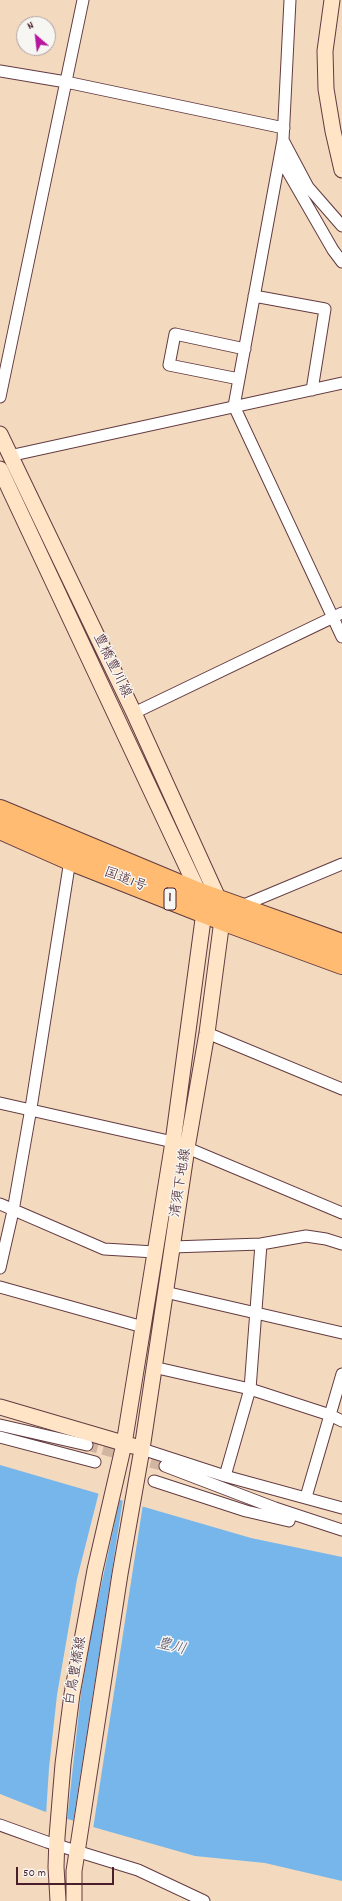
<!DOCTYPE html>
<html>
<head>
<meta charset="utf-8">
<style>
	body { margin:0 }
	#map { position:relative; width:342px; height:1901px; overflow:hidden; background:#f3dabe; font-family:Dekko,sans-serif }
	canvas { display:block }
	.north { position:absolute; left:16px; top:16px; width:40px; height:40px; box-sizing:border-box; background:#f6f6f2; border:1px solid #b1a0a2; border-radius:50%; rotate:332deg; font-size:11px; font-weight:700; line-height:16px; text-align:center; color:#4a1f2b }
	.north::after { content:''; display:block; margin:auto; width:14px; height:18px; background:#b5179e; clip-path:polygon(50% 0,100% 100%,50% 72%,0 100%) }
	.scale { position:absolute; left:16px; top:1867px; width:98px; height:18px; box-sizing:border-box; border:2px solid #4a1f2b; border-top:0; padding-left:5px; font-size:12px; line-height:14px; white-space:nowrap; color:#4a1f2b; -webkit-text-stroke:3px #f6f6f2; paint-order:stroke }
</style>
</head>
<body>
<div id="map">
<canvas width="342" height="1901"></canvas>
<div class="north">N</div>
<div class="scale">50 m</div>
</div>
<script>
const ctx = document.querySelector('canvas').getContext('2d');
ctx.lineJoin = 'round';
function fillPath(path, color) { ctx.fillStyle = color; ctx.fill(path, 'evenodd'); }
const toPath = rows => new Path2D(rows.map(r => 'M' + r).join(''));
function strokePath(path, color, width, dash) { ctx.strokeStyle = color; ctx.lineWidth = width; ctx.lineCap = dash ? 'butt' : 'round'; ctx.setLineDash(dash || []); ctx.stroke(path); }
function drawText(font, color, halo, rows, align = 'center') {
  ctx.font = font + ' Dekko,"Klee One",sans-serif'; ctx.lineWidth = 3; ctx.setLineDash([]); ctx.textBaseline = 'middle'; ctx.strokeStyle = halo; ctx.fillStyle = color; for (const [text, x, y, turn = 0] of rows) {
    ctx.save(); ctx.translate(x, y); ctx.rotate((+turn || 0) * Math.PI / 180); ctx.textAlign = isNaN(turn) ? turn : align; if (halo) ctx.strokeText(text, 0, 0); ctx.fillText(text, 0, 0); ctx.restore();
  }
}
const water = toPath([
	[0,1465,251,1538,342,1557,342,1881,265,1863,195,1856,93,1827,43,1811,0,1794]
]);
const pier = toPath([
	[99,1492,120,1498,94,1619,81,1693,67,1821,46,1815,49,1768,57,1695,70,1620,77,1579],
	[123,1499,143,1504,93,1829,73,1823]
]);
const streetTunnel = toPath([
	[87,1445,165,1466]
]);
const street = toPath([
	[290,0,283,140,308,187,342,226],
	[0,71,66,82,284,128],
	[283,140,234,406,342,637],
	[280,158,333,250,342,262],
	[254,296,325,309,312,390],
	[239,379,169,365,175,334,245,349],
	[0,397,83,0],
	[9,456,342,383],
	[134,713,342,613],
	[239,907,342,864],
	[207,1033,342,1089],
	[0,1103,173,1142,342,1213],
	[0,1204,104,1249,155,1252],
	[172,1247,261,1244,306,1236,326,1239,342,1244],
	[0,1268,13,1211,31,1108,70,860],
	[0,1287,143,1327],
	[165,1292,342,1333],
	[153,1367,250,1389,330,1415,342,1421],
	[0,1425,87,1445],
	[0,1437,95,1462],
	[142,1449,225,1476,342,1508],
	[165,1466,275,1508,342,1530],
	[225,1476,250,1389,261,1244],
	[154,1481,246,1511,289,1521,291,1514],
	[306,1497,342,1374],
	[0,1825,47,1842,138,1870,204,1901]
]);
const secondary = toPath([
	[332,0,325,51,326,89,333,131,342,170],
	[0,434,134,713,219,900,222,920,207,1033,187,1148,142,1449,120,1574,78,1846,74,1871,74,1901],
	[0,469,199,893,204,912,173,1142,124,1444,95,1570,72,1694,63,1764,57,1837,56,1867,58,1901],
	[0,1407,133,1446]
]);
const highway = toPath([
	[0,810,199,893,342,944],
	[0,829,70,860,222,920,342,964]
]);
const shields = [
	[170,899,12]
];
const shieldNames = [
	["1",170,899]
];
const streetNames = [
	["豊橋豊川線",111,666,64],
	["国道1号",125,881,21],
	["清須下地線",182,1183,-81],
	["白鳥豊橋線",77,1671,-80]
];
const waterNames = [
	["豊川",171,1648,14]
];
fillPath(water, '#77b6ea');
fillPath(pier, '#f3dabe');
strokePath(streetTunnel, '#d1b5a1', 11, [11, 5.5]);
strokePath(street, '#633b41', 13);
strokePath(secondary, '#633b41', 17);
strokePath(highway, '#633b41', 22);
strokePath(street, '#fff', 11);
strokePath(secondary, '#ffe4c6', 15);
strokePath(highway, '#febb71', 20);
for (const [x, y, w] of shields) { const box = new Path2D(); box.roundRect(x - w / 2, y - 11, w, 22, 3); ctx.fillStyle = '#f6f6f2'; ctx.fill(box); strokePath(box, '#4a1f2b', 1); }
drawText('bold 13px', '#4a1f2b', null, shieldNames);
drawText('14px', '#4a1f2b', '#f6f6f2', streetNames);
drawText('italic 15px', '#5a546e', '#f6f6f2', waterNames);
</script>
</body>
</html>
